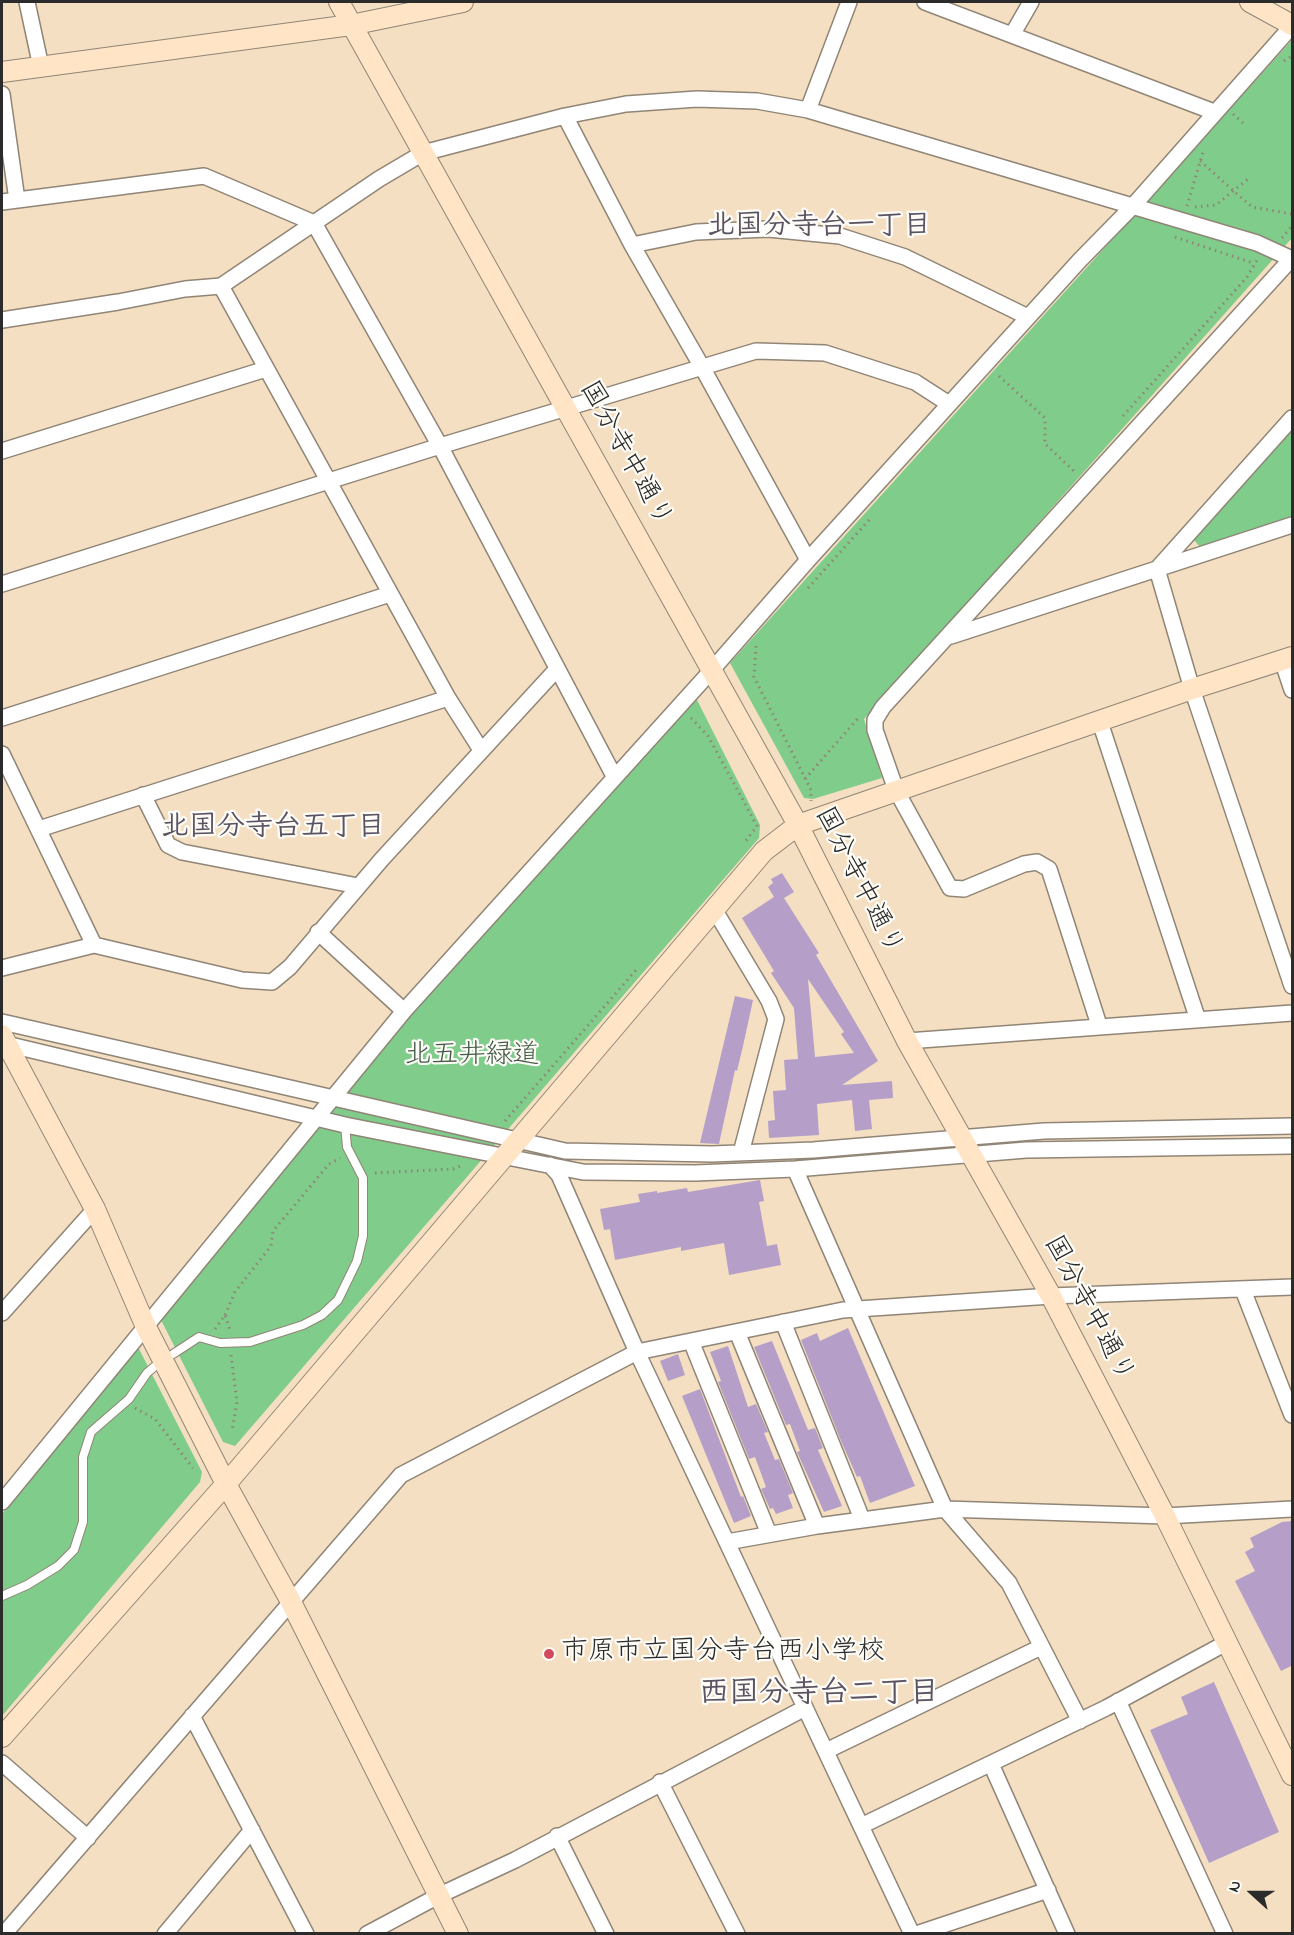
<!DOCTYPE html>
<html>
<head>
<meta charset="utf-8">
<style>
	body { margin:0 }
	#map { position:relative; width:1294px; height:1935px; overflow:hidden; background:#f4dfc2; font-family:"Indie Flower",sans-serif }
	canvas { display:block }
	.frame { position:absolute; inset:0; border:3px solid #2b2b2b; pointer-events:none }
	.north { position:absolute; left:1222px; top:1863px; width:60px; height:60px; -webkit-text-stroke:4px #fdfcf7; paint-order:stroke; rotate:291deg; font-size:16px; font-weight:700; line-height:24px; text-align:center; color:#2b2b2b }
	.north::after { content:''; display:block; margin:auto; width:21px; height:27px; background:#2b2b2b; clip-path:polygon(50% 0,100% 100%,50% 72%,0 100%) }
</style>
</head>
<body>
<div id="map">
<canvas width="1294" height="1935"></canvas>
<div class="frame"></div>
<div class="north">N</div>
</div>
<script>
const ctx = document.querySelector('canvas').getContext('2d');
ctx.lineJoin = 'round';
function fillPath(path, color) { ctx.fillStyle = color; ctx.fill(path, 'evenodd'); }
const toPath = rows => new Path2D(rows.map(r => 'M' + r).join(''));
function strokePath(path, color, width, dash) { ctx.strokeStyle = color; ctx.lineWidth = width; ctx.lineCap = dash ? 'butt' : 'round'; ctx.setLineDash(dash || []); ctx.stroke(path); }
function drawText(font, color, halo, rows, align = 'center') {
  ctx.font = font + ' "Indie Flower","Klee One",sans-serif'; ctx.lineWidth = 4.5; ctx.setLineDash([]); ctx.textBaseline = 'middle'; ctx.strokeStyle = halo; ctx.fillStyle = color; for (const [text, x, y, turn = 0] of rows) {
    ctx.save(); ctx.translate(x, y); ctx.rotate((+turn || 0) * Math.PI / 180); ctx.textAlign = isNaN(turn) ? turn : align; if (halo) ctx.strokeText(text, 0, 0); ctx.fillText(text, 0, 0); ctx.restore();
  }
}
const green = toPath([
	[1292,40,1292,238,864,719,882,778,813,799,804,798,730,663],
	[1292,429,1292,516,1201,548,1194,540],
	[696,698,760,825,759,838,235,1446,223,1442,161,1320,412,1014],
	[138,1347,202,1472,200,1482,2,1716,2,1514]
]);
const building = toPath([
	[782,873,794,892,784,898,819,953,816,955,878,1061,842,1085,892,1081,893,1098,869,1100,872,1129,855,1131,852,1100,817,1104,819,1135,769,1138,768,1121,775,1120,773,1091,786,1090,784,1060,798,1059,794,1008,771,973,774,971,742,918,774,897,768,887,773,883,771,879],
	[808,979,844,1032,841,1034,854,1053,815,1057],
	[735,996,753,1000,743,1046,737,1071,735,1070,719,1144,700,1143],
	[760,1180,764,1201,759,1202,767,1246,777,1244,781,1265,729,1275,724,1243,681,1251,681,1247,615,1260,610,1229,604,1230,600,1209,640,1202,638,1194,657,1191,657,1193,687,1188,688,1192],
	[848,1328,915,1486,870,1503,860,1476,857,1477,841,1441,801,1340,817,1333,820,1341],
	[772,1341,808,1430,815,1428,823,1448,818,1450,842,1506,824,1512,797,1452,800,1451,790,1424,786,1425,754,1347],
	[728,1346,748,1407,756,1404,768,1432,764,1433,775,1460,779,1459,793,1493,788,1495,793,1508,776,1514,773,1508,770,1509,761,1489,766,1487,755,1457,749,1459,718,1382,721,1381,710,1352],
	[678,1354,685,1375,668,1381,660,1361],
	[700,1389,741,1497,743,1496,751,1516,734,1523,682,1396],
	[1293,1521,1293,1665,1281,1671,1235,1581,1255,1571,1245,1552,1254,1547,1250,1538,1282,1522],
	[1214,1682,1279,1832,1209,1863,1150,1730,1188,1714,1181,1697]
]);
const path = toPath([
	[1284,61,1292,56],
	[1233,114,1243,123],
	[1200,161,1252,207,1292,214],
	[1187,206,1203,152],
	[1195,207,1216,205,1248,179],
	[1175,237,1253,263],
	[1282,238,1292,226],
	[999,376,1045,418,1045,444,1074,471],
	[1123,416,1247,277,1257,260],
	[808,588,870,519],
	[756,646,754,677,811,790,811,801],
	[691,718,708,736,757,826,745,842],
	[805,779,860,716],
	[505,1121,636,970],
	[375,1173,453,1169,463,1165],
	[225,1315,235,1292,271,1246,273,1231,329,1164,340,1158],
	[215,1329,225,1315,230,1330],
	[231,1355,237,1402,232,1431],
	[135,1408,155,1419,193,1468]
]);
const lane = toPath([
	[173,1354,199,1337,220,1343,250,1342,303,1325,322,1315,338,1300,357,1261,363,1236,363,1178,347,1147,345,1125],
	[2,1596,27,1585,58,1566,74,1550,83,1522,83,1457,91,1432,129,1399,147,1373,154,1367]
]);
const street = toPath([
	[27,2,41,67],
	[925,2,1214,112],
	[1012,35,1031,2],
	[2,94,17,200],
	[808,110,849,2],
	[565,116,632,245,702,367,808,560],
	[2,202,204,176,314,223,440,446,614,776],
	[632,245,696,232,768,229,840,236,905,257,1028,317],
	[221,286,448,698,481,750],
	[2,320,118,302,185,289,221,286,379,179,423,153,565,116,626,104,697,99,757,101,808,110,1257,243,1292,259],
	[1292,418,1157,569,1192,689,1292,986],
	[2,451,266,369],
	[2,584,440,446,756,351,825,353,915,382,949,404],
	[951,636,1292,525],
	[1282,660,1292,690],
	[2,718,390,594],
	[1100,722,1198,1020],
	[2,754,94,945],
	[143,795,168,845,182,852,358,886],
	[39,829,448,698],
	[714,909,769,1001,776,1019,741,1153],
	[318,932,404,1011],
	[2,968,94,945,242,980,272,982,290,967,382,859,556,670],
	[2,1022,565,1151,712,1154,813,1150,1044,1131,1292,1126],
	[1099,1025,1049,869,1037,862,1024,864,964,889,950,888,896,790,875,730,875,720,883,707,1292,258],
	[907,1041,1292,1013],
	[2,1043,345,1125,583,1172,695,1173,795,1169,1026,1150,1292,1146],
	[550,1165,559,1175,637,1352,912,1934],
	[795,1169,945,1509,1009,1583,1080,1721],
	[1243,1290,1292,1415],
	[2,1313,95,1209],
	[783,1322,862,1519],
	[737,1332,817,1526],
	[691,1341,769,1534],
	[2,1502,404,1011,711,671,808,560,1080,260,1132,207,1292,26],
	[727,1542,817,1526,945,1509,1165,1516,1292,1509],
	[1118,1701,1225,1934],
	[192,1716,306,1934],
	[826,1751,1041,1647],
	[2,1763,88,1838],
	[991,1764,1067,1934],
	[660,1782,737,1934],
	[861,1826,1106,1708,1226,1643],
	[557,1836,606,1934],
	[4,1934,401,1475,637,1352,843,1310,1051,1296,1292,1287],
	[165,1934,252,1830],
	[367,1934,440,1895,515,1860,805,1708],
	[916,1934,1048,1890]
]);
const secondary = toPath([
	[339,2,798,825,907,1041,1051,1296,1165,1516,1292,1775],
	[1250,2,1292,25],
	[2,72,351,25,463,2],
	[2,1035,95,1209,146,1327,226,1484,290,1600,458,1934],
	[2,1737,226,1484,764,851,798,825,1192,689,1292,657]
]);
const markers = [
	[549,1654,6,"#d1495b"]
];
const streetNames = [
	["国分寺中通り",624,455,61],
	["国分寺中通り",857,882,63],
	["国分寺中通り",1087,1310,62]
];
const parkNames = [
	["北五井緑道",472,1058]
];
const poiNames = [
	["市原市立国分寺台西小学校",561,1654]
];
const neighbourhoodNames = [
	["北国分寺台一丁目",819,228],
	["北国分寺台五丁目",273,829]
];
const quarterNames = [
	["西国分寺台二丁目",819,1696]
];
fillPath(green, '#7fcc8b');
fillPath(building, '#b59ec8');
strokePath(lane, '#908576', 10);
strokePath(street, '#908576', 18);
strokePath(secondary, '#908576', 22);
strokePath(path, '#908576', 3, [1.5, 4.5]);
strokePath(lane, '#fff', 8);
strokePath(street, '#fff', 15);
strokePath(secondary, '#ffe4c6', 20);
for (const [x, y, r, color] of markers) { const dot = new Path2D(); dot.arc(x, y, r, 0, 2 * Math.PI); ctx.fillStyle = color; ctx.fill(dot); strokePath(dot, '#fdfcf7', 2); }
drawText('27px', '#2b2b2b', '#fdfcf7', streetNames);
drawText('27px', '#445b48', '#fdfcf7', parkNames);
drawText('27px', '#2b2b2b', '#fdfcf7', poiNames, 'left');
drawText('bold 28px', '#5b5362', '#fdfcf7', neighbourhoodNames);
drawText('bold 30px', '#5b5362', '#fdfcf7', quarterNames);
</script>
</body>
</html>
